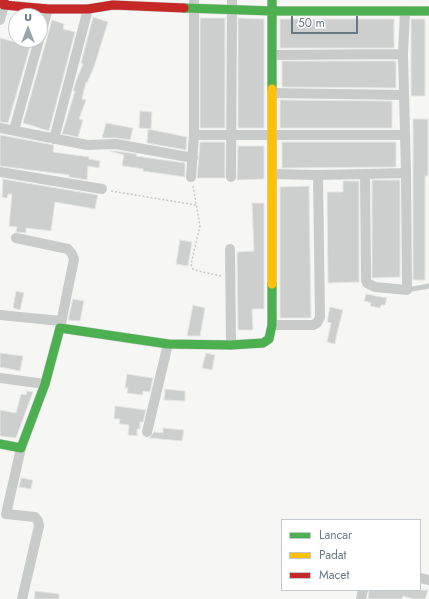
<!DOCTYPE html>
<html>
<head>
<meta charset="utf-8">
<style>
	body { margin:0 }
	#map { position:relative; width:429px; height:599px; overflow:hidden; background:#f6f6f5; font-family:Jost,sans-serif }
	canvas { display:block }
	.legend { position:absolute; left:281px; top:519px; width:140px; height:72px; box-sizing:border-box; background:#fff; border:1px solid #c3c9ce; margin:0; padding:5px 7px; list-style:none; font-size:12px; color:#687984 }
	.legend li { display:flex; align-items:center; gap:8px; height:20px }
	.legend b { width:20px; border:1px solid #c3c9ce }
	.north { position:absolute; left:8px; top:8px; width:40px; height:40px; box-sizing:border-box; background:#fff; border:1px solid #c3c9ce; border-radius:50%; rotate:0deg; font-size:11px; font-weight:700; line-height:16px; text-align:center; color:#687984 }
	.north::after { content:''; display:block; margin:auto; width:14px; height:18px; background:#9aa5ac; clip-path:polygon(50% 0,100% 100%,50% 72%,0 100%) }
	.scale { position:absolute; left:291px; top:16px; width:67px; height:18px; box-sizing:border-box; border:2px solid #687984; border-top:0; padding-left:5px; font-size:12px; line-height:14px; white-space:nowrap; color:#687984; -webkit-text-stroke:3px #fff; paint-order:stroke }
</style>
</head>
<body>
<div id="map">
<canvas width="429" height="599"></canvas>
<ul class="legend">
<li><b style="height:5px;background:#4caf50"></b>Lancar</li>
<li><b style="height:5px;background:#ffc107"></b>Padat</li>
<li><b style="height:5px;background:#c62828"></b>Macet</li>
</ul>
<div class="north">U</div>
<div class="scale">50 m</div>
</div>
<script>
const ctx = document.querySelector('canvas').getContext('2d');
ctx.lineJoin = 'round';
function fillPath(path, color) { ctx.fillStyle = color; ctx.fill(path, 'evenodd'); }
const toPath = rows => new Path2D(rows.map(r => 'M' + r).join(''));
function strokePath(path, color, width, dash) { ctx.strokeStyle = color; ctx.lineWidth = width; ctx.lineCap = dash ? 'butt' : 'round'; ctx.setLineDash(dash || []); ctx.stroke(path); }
const building = toPath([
	[93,17,108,22,94,67,87,83,86,82,82,99,86,100,79,119,83,120,78,137,62,134,75,91,73,91,76,81,83,64,81,63,93,17],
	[200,18,225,18,225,128,200,128,200,18],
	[238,18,264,19,264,128,238,128,238,18],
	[280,19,394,19,394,48,280,48,280,19],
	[411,19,425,19,425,96,411,96,411,19],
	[52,20,64,24,63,29,75,32,49,131,23,123,52,20],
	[0,38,19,43,20,40,32,40,8,123,0,122,0,38],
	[282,61,396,61,396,88,282,87,282,61],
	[280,100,392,101,392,128,280,128,280,100],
	[140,111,152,112,151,129,139,128,140,111],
	[413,119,428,119,428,176,425,176,425,280,413,280,413,119],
	[106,123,133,128,130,140,117,138,102,138,106,123],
	[148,129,187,137,186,150,147,143,148,129],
	[0,135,54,145,53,152,89,157,89,159,100,161,99,168,88,166,87,180,69,177,69,175,0,166,0,135],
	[200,142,225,142,225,178,197,178,200,142],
	[282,142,396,142,396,167,282,168,282,142],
	[238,146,264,146,264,179,237,180,238,146],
	[110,151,116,151,137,154,136,156,185,163,185,177,143,171,143,169,123,166,122,164,124,155,110,151],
	[3,179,98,195,95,209,55,202,51,231,26,228,26,233,16,232,17,227,9,226,12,194,8,194,7,198,2,197,3,179],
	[372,180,400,180,400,277,372,278,372,180],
	[343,181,359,181,359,282,328,283,327,192,343,192,343,181],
	[309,186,311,318,280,318,280,187,309,186],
	[252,203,264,203,264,309,252,309,253,330,238,330,237,252,254,251,252,203],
	[180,240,192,242,188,266,176,264,180,240],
	[16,291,24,293,20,310,13,308,16,291],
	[366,294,387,298,385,305,381,305,380,308,370,306,371,303,364,301,366,294],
	[73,299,84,301,80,321,68,320,73,299],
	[193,305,205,308,200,336,187,336,193,305],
	[330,307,343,310,337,333,335,344,327,342,331,323,327,322,330,307],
	[0,353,23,356,20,371,0,367,0,353],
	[206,353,215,355,212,370,202,368,206,353],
	[127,374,153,378,150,392,143,391,142,395,127,393,128,388,125,388,127,374],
	[165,389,185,391,185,401,164,400,165,389],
	[27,391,33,392,16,438,0,436,0,410,16,413,21,394,26,395,27,391],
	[115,406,146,410,143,422,140,422,140,429,137,429,137,436,128,435,129,425,119,424,120,419,114,419,115,406],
	[163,428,184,430,182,441,149,438,154,432,163,433,163,428],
	[21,478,33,480,31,489,19,487,21,478],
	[369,590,428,590,425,599,413,599,403,596,402,599,368,599,369,590],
	[35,591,59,594,59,599,34,599,35,591]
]);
const path = toPath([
	[193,186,200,226,191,264,193,269,198,271,221,276],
	[111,191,196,205]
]);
const lane = toPath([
	[407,290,429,286]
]);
const street = toPath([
	[405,11,403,54,406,173],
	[0,20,4,5],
	[40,37,48,9],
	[273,55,403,54],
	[272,93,404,95],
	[0,128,87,145,116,144,193,158],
	[14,130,39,40],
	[194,135,404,135],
	[54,139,88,9],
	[0,172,102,189],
	[272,174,318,175,365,174,406,173,407,290,375,287,367,283,366,280,365,174],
	[191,177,194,135,194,0],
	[231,177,232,0],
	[16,238,68,249,72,254,74,259,60,328],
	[230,249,231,345],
	[0,315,61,321],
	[272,325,313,325,317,323,320,317,318,175],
	[0,378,45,384],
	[147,432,168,344],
	[21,448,6,514,35,517,38,521,39,526,22,599],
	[420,578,429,580],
	[361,599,363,590]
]);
const fast = toPath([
	[272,0,272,89],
	[184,8,272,11,429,11],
	[0,444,21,448,45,384,60,328,168,344,231,345,263,343,269,339,272,325,272,284]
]);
const slow = toPath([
	[272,89,272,284]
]);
const jam = toPath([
	[4,0,4,5,48,9,88,9,113,5,184,8]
]);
fillPath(building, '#cdcece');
strokePath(building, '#e6e6e5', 1);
strokePath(fast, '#d2d3d3', 10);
strokePath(slow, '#d2d3d3', 10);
strokePath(jam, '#d2d3d3', 10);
strokePath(path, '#c6c8c9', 1.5, [2, 2]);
strokePath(lane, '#c9caca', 5);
strokePath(street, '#c9caca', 10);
strokePath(fast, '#4caf50', 9);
strokePath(slow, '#ffc107', 9);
strokePath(jam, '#c62828', 9);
</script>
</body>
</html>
